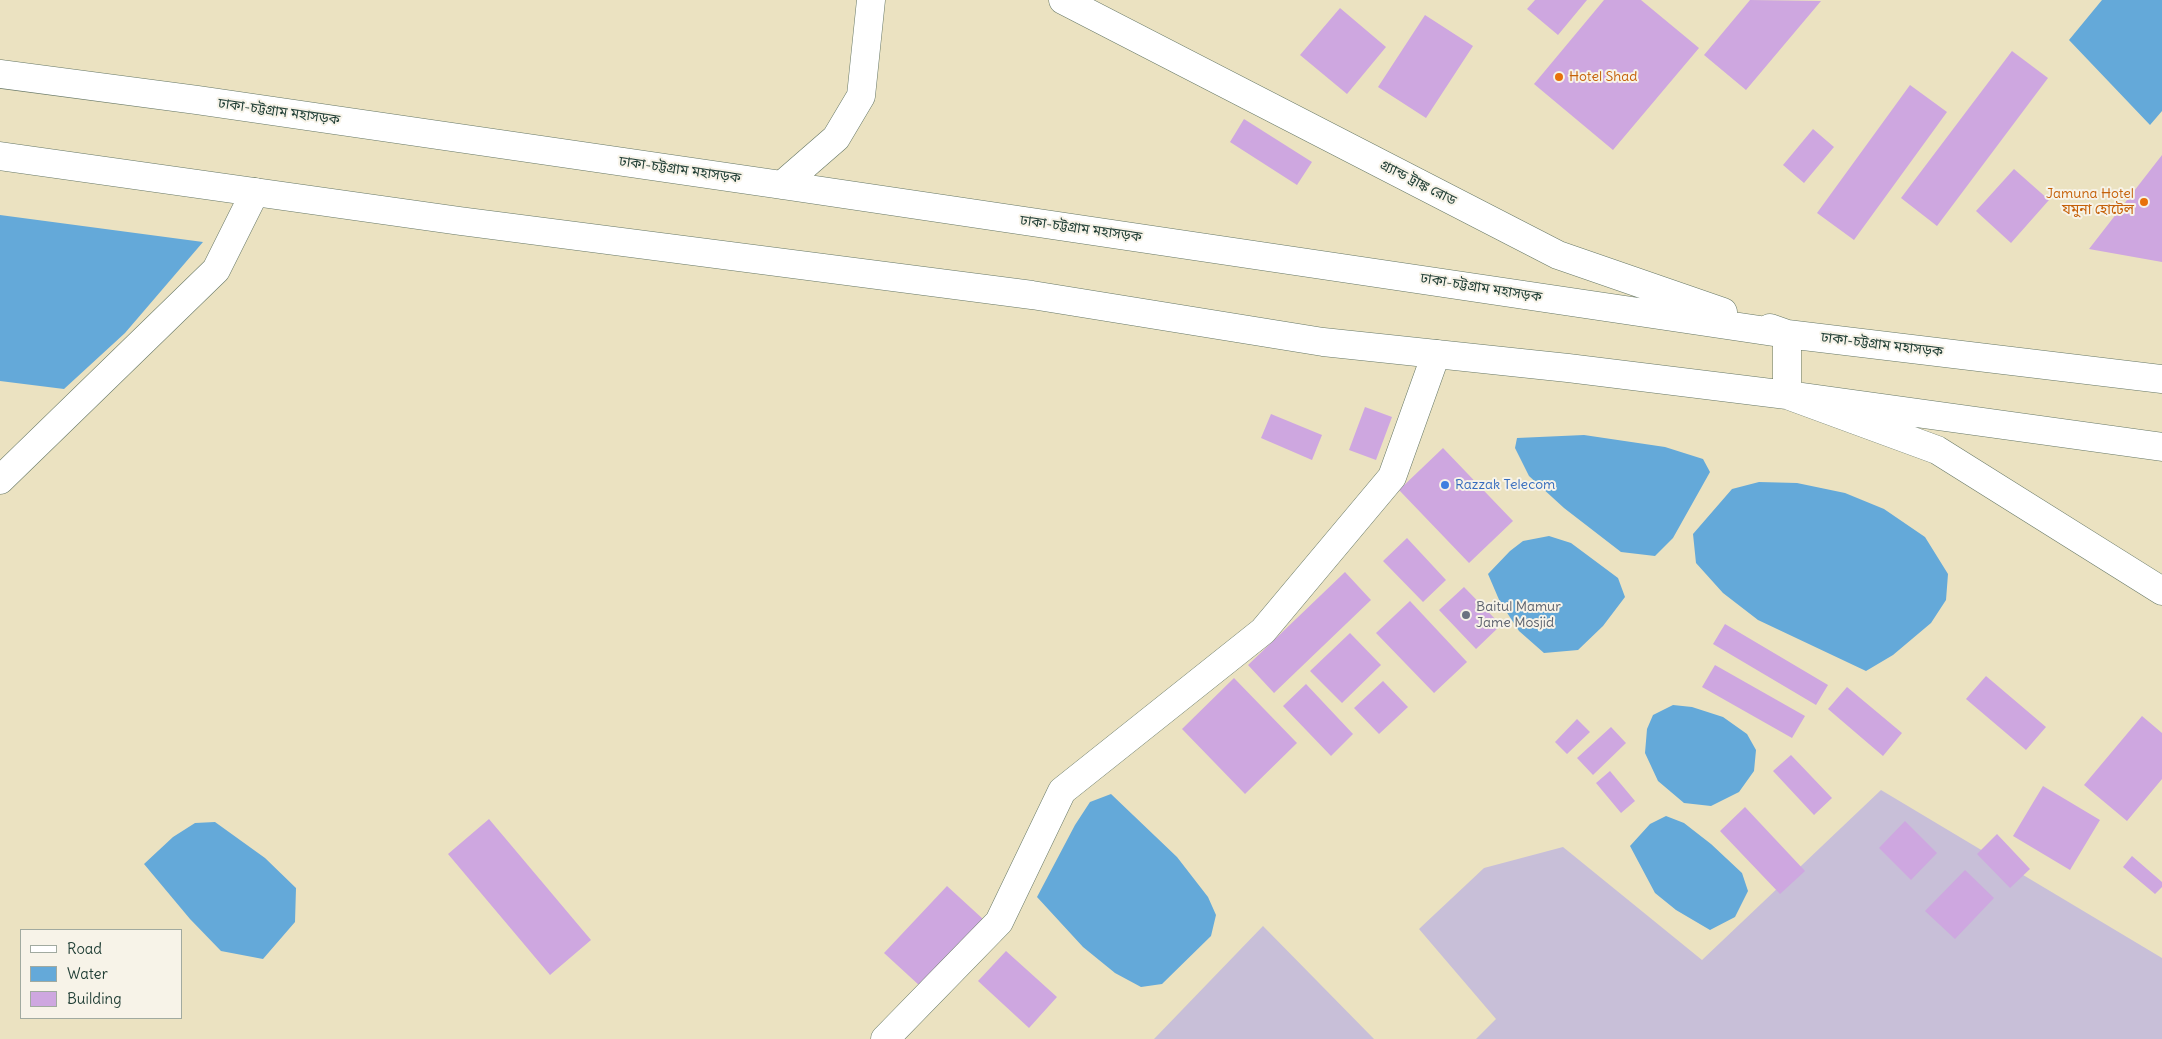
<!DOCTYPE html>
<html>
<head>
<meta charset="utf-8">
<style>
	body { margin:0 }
	#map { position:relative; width:2162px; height:1039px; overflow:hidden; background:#ebe2c1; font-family:Delius,sans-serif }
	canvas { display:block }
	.legend { position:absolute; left:20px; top:929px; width:162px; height:90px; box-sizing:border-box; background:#f7f3e8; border:1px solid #a1aaa0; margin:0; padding:6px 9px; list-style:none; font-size:15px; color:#1f3d34 }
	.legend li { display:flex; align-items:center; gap:10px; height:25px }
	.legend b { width:25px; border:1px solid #a1aaa0 }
</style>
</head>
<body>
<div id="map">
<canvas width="2162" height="1039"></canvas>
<ul class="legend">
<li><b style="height:6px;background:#fff"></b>Road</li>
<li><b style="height:14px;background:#64a9d9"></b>Water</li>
<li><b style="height:14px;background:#cea7e0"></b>Building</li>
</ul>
</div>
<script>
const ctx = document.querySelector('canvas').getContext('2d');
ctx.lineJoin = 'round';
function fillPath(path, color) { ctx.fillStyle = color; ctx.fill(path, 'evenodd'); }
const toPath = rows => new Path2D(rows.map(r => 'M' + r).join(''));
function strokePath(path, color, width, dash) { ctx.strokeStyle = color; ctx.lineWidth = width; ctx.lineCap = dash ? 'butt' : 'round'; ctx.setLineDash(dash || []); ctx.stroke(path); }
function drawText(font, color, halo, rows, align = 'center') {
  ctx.font = font + ' Delius,"Noto Sans Bengali",sans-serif'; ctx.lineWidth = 4; ctx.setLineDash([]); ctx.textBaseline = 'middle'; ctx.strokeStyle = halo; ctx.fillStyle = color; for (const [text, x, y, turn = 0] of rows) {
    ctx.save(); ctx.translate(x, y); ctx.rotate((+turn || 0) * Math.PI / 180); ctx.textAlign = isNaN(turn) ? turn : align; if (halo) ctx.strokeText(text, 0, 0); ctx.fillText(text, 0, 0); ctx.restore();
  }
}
const industrial = toPath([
	[1881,790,2162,958,2162,1039,1476,1039,1496,1019,1419,929,1484,868,1563,847,1702,960],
	[1263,926,1374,1039,1154,1039]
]);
const water = toPath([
	[2102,0,2162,0,2162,111,2150,125,2069,40],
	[0,215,203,242,125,333,64,389,0,381],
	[1584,435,1665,447,1703,459,1710,472,1673,538,1655,556,1621,552,1564,508,1529,476,1515,448,1517,438],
	[1759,482,1797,483,1845,493,1884,509,1925,537,1948,574,1946,600,1931,623,1893,655,1866,671,1758,620,1723,593,1696,563,1693,534,1732,489],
	[1549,536,1571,543,1618,578,1625,597,1603,626,1578,650,1544,653,1519,631,1500,602,1488,574,1510,551,1523,541],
	[1673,705,1692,707,1723,717,1747,734,1756,750,1754,771,1739,792,1711,806,1684,803,1658,781,1645,753,1647,729,1653,715],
	[1111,794,1177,857,1208,897,1216,915,1211,936,1162,984,1141,987,1115,973,1083,947,1037,897,1075,825,1090,802],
	[1666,816,1684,823,1711,844,1742,873,1748,891,1735,917,1710,930,1676,910,1655,893,1630,846,1650,824],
	[215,822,265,858,296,888,295,922,263,959,221,951,190,919,144,864,173,837,195,823]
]);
const building = toPath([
	[1535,0,1587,0,1558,35,1527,9],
	[1604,0,1641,0,1699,48,1613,150,1534,84],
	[1750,0,1821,1,1746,90,1704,55],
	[1340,8,1386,47,1347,94,1300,55],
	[1425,15,1473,46,1426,118,1378,87],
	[2012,51,2048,78,1937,226,1901,198],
	[1910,85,1947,112,1854,240,1817,213],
	[1244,119,1312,162,1297,185,1230,142],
	[1813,129,1834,147,1804,183,1783,165],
	[2162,155,2162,262,2089,249],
	[2014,169,2049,200,2011,243,1976,211],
	[1365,407,1392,417,1376,460,1349,450],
	[1271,414,1322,435,1312,460,1261,438],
	[1443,448,1513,521,1469,563,1399,490],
	[1407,538,1446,580,1423,602,1383,561],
	[1345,572,1371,600,1274,693,1248,665],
	[1464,587,1501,625,1476,649,1439,610],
	[1410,601,1467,662,1434,693,1376,633],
	[1725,624,1828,685,1816,705,1713,644],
	[1350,633,1381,665,1342,703,1310,671],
	[1715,665,1805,716,1792,738,1702,687],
	[1986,676,2046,727,2026,750,1966,699],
	[1234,678,1297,743,1245,794,1182,729],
	[1383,681,1408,707,1379,734,1354,708],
	[1306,684,1353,734,1331,756,1283,706],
	[1847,687,1902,733,1883,756,1828,709],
	[2142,716,2162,733,2162,779,2127,821,2084,785],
	[1577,719,1590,732,1567,754,1555,742],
	[1611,727,1626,743,1593,775,1577,758],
	[1791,755,1832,798,1814,815,1773,771],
	[1610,771,1635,801,1621,813,1596,783],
	[2043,786,2100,820,2070,870,2013,836],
	[1745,807,1805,871,1780,894,1720,831],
	[489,819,591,940,550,975,448,854],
	[1905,821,1937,853,1911,880,1879,848],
	[1997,834,2030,869,2010,888,1977,854],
	[2132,856,2162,882,2162,887,2155,894,2123,867],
	[1965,870,1994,898,1955,939,1925,911],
	[947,886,983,919,920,986,884,953],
	[1006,951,1057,997,1029,1028,978,981]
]);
const minor = toPath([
	[0,480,216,270,255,192],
	[885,1039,999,922,1062,791,1263,631,1392,477,1436,354]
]);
const highway = toPath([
	[1063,0,1558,255,1723,312],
	[0,74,197,100,782,185,1787,334,2162,379],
	[0,156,460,221,1032,295,1323,342,1568,368,1787,395,2162,447],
	[782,185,836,138,861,96,871,0],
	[1770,328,1787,334,1787,395,1937,450,2162,591]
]);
const markers = [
	[1559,77,5,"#e8710a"],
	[2144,202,5,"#e8710a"],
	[1445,485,5,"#3f7fe0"],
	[1466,615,5,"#6b7280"]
];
const foodNames = [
	["Hotel Shad",1569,77],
	["Jamuna Hotel",2134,194,"right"],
	["যমুনা হোটেল",2134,210,"right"]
];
const streetNames = [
	["ঢাকা-চট্টগ্রাম মহাসড়ক",279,112,8],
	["ঢাকা-চট্টগ্রাম মহাসড়ক",680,170,8],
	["গ্র্যান্ড ট্রাঙ্ক রোড",1418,183,27],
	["ঢাকা-চট্টগ্রাম মহাসড়ক",1081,229,8],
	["ঢাকা-চট্টগ্রাম মহাসড়ক",1481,288,9],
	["ঢাকা-চট্টগ্রাম মহাসড়ক",1882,345,7]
];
const shopNames = [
	["Razzak Telecom",1455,485]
];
const worshipNames = [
	["Baitul Mamur",1476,607],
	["Jame Mosjid",1476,623]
];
fillPath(industrial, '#c8bfd8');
fillPath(water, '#64a9d9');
fillPath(building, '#cea7e0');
strokePath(minor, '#667765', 29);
strokePath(highway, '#667765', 29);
strokePath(minor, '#fff', 28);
strokePath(highway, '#fff', 28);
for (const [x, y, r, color] of markers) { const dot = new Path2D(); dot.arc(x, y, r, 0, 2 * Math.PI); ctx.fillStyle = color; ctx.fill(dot); strokePath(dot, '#f7f3e8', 2); }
drawText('14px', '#c56008', '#f7f3e8', foodNames, 'left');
drawText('14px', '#1f3d34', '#f7f3e8', streetNames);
drawText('14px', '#366cbe', '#f7f3e8', shopNames, 'left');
drawText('14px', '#5b616d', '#f7f3e8', worshipNames, 'left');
</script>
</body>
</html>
